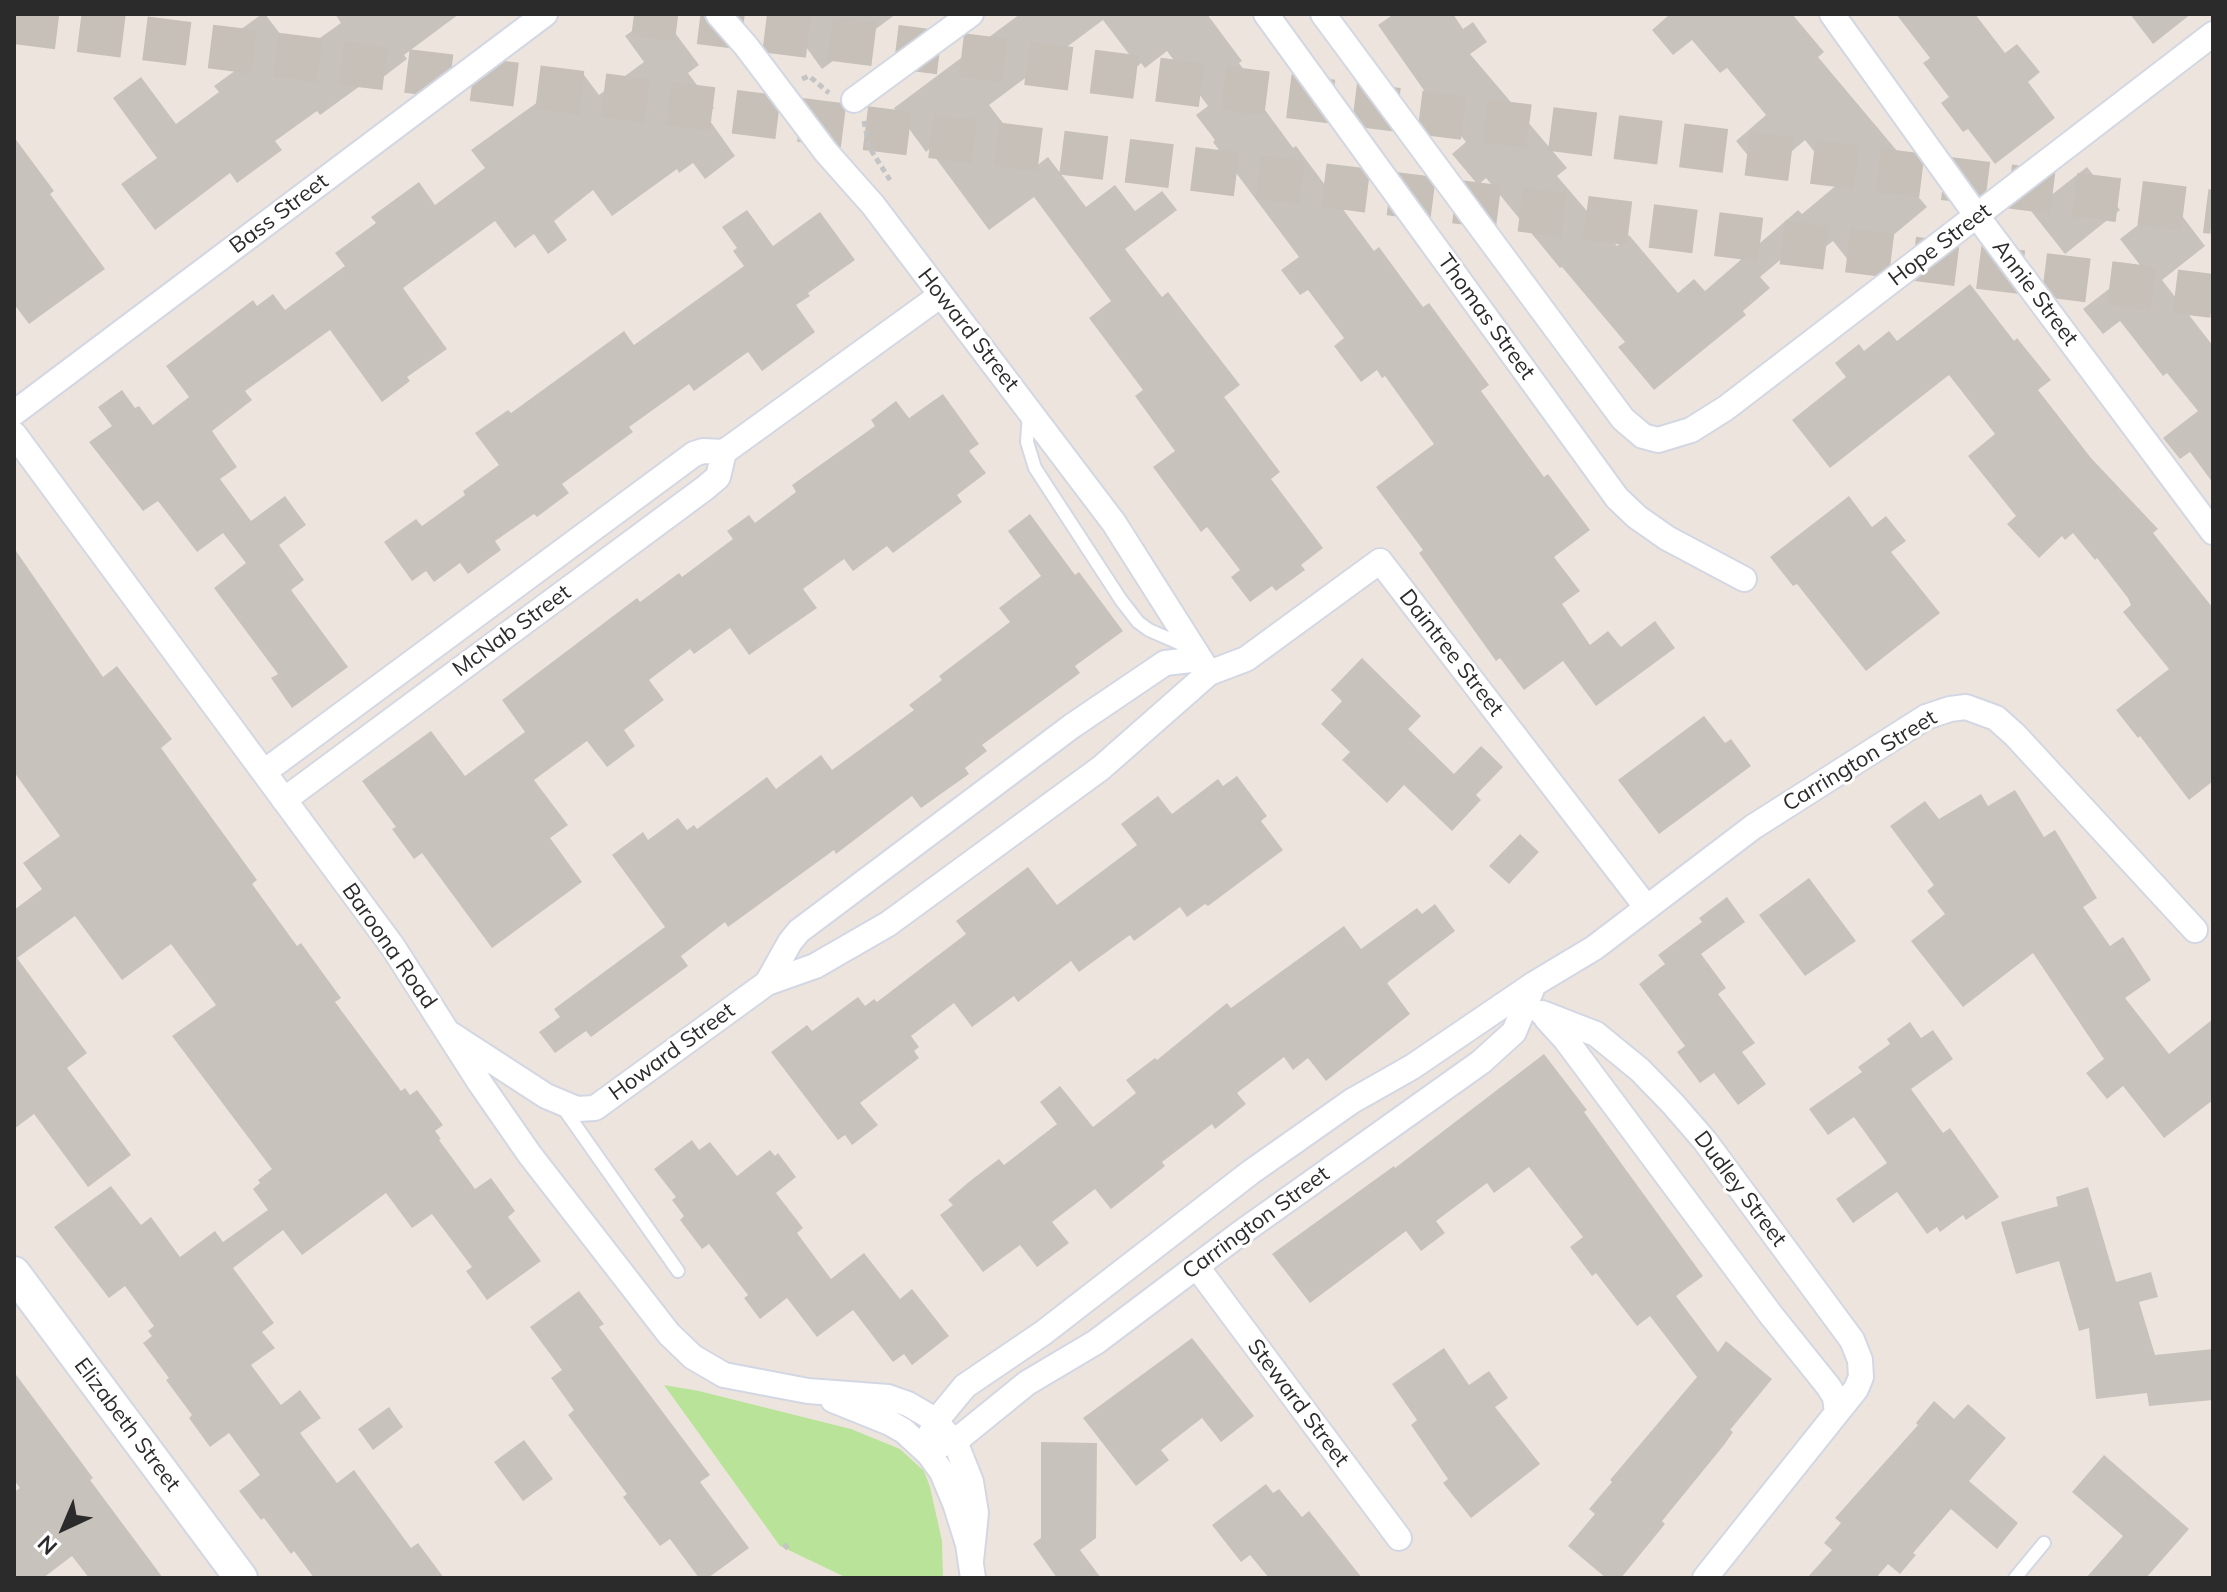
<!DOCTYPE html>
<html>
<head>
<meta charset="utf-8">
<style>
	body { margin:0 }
	#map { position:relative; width:2227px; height:1592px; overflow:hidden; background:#ede5dd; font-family:Mulish,sans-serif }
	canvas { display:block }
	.frame { position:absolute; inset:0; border:16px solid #2b2b2b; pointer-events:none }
	.north { position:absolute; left:24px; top:1488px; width:80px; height:80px; -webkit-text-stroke:6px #fff; paint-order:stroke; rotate:224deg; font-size:22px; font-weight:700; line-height:32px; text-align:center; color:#2b2b2b }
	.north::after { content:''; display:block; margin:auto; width:28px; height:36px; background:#2b2b2b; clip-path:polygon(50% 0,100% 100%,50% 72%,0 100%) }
</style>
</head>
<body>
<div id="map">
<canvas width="2227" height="1592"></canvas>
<div class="frame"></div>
<div class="north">N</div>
</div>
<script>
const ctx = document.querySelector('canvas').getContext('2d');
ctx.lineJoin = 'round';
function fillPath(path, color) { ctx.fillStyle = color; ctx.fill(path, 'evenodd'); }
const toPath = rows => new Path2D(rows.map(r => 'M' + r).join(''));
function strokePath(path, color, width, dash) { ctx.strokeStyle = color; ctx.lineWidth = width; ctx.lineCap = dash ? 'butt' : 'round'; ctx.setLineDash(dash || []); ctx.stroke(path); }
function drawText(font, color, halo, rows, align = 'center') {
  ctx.font = font + ' Mulish,sans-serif'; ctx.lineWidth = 6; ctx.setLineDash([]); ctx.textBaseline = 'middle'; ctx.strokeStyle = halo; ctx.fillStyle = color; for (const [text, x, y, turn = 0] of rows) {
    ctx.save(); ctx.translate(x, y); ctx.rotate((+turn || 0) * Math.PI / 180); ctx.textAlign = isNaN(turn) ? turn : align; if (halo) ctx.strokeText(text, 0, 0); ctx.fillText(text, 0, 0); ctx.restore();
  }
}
const green = toPath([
	[664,1385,699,1391,851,1429,900,1449,924,1471,930,1487,942,1541,943,1578,847,1578,780,1546]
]);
const building = toPath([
	[262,14,265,14,296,55,341,23,335,14,459,14,404,55,407,59,382,78,378,73,320,115,317,111,275,141,282,150,237,183,230,173,155,230,121,184,157,158,113,98,141,77,176,124,219,92,214,86,251,59,233,35],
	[656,14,661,14,699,65,688,73,714,108,705,114,735,156,705,179,693,163,679,173,677,169,612,216,593,190,554,221,567,240,548,254,534,234,515,248,495,221,403,288,447,349,407,377,410,381,382,402,330,330,245,391,252,400,212,431,237,467,220,479,251,521,285,496,306,525,279,545,304,580,291,590,348,667,292,708,271,678,278,674,214,588,246,563,223,533,197,552,158,501,143,511,89,442,112,426,98,407,122,390,135,408,139,406,153,425,189,397,166,366,253,300,257,306,273,294,285,310,345,266,335,253,376,223,371,217,419,182,435,205,485,168,471,150,581,71,599,95,644,62,625,36],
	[782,14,896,14,822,69],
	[1020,14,1207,14,1242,61,1239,63,1262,95,1257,99,1293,148,1296,146,1374,251,1379,247,1423,307,1429,303,1489,385,1481,391,1544,477,1548,474,1590,530,1554,557,1580,591,1562,604,1590,645,1608,631,1621,647,1655,621,1675,648,1596,706,1563,661,1524,690,1500,658,1496,661,1419,553,1423,550,1376,487,1434,444,1385,376,1382,378,1377,370,1361,382,1334,346,1344,338,1308,290,1300,295,1281,270,1299,257,1213,142,1215,140,1196,115,1208,106,1167,51,1145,68,1141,63,1138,66,1103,20,989,105,1036,166,1048,157,1086,207,1115,185,1135,211,1162,191,1177,210,1125,249,1162,297,1168,292,1240,385,1224,397,1280,472,1271,479,1323,548,1301,565,1305,570,1276,591,1272,586,1250,602,1231,577,1240,570,1207,527,1201,532,1153,467,1175,451,1135,396,1143,390,1089,318,1111,301,1034,197,989,230,929,149,926,152,894,108],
	[1394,14,1453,14,1463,29,1473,22,1487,42,1470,54,1567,168,1557,176,1617,246,1629,235,1678,293,1694,279,1705,291,1798,210,1802,214,1839,183,1805,140,1764,175,1736,141,1766,115,1727,68,1720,73,1692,40,1673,55,1652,30,1670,14,1792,14,1824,52,1818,57,1914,171,1904,180,1927,207,1885,242,1878,234,1848,260,1833,241,1824,248,1812,233,1760,277,1770,288,1743,311,1746,315,1654,390,1618,347,1625,342,1562,267,1560,268,1486,178,1478,185,1452,154,1466,142,1435,106,1378,25],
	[1896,14,1975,14,2005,53,2017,44,2040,72,2028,82,2055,118,1995,164,1968,129,1963,132,1941,103,1949,97,1923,63,1930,58],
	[2130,14,2191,14,2153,44],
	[14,137,54,191,50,194,105,269,29,324,14,304],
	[2087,167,2120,210,2065,254,2031,211],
	[2170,200,2205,246,2162,280,2213,346,2213,483,2190,452,2180,459,2163,438,2198,411,2167,373,2163,376,2120,321,2103,334,2083,309,2140,265,2120,239],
	[747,210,773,246,820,212,855,260,808,293,810,296,796,305,815,332,762,371,748,352,694,391,689,384,629,427,633,432,562,484,569,493,537,517,534,514,495,541,501,550,468,574,460,563,434,582,426,571,412,581,384,542,416,519,422,526,465,495,463,491,499,465,475,433,508,410,511,413,624,331,634,345,744,266,733,251,737,248,722,227],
	[1970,284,2014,341,2017,338,2051,380,2038,390,2091,458,2158,529,2153,533,2213,608,2213,781,2189,800,2140,736,2138,738,2116,710,2169,669,2123,612,2131,605,2128,598,2097,558,2095,560,2073,533,2065,540,2062,536,2039,558,2007,524,2016,516,1968,456,1995,434,1949,375,1830,468,1792,420,1846,377,1835,363,1859,344,1864,351,1889,331,1897,341],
	[943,394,979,444,969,451,986,473,957,495,962,502,893,553,887,546,853,571,844,559,803,589,817,608,749,655,730,628,694,654,690,649,649,680,664,700,624,730,635,746,607,767,587,741,534,780,568,825,550,838,582,882,492,948,422,853,414,859,392,829,396,827,362,781,431,731,465,776,525,732,502,700,637,598,640,602,679,573,682,577,733,539,727,531,749,515,755,523,796,492,792,485,875,426,871,420,896,401,909,418],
	[1849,496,1872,527,1886,516,1906,541,1891,552,1940,613,1866,671,1797,584,1793,586,1770,557],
	[1030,514,1075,575,1079,572,1123,631,1075,666,1080,673,982,745,987,751,965,768,969,774,921,808,912,796,836,854,834,850,728,927,725,922,681,956,688,966,591,1037,586,1031,555,1053,539,1032,560,1017,554,1009,665,927,612,855,643,832,648,840,678,818,687,830,694,825,697,829,767,777,776,789,821,755,832,770,914,710,909,705,942,680,939,676,1010,622,999,608,1041,576,1008,531],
	[14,548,103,677,117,666,172,739,161,748,257,880,252,884,297,946,301,943,341,998,335,1002,401,1091,405,1088,410,1095,417,1090,443,1125,435,1131,441,1139,439,1140,475,1189,491,1178,515,1211,508,1217,541,1261,487,1300,466,1271,472,1267,432,1214,412,1228,386,1193,302,1255,283,1230,233,1268,274,1323,262,1332,275,1348,251,1365,281,1405,300,1390,321,1418,300,1433,337,1483,354,1470,411,1548,418,1543,444,1578,314,1578,294,1551,291,1554,264,1518,261,1520,239,1491,260,1475,229,1433,210,1447,189,1418,192,1415,166,1380,169,1378,143,1343,152,1336,148,1331,154,1326,125,1286,109,1298,54,1227,111,1186,141,1225,151,1217,180,1257,215,1231,223,1242,268,1210,253,1189,260,1183,258,1180,272,1169,172,1036,216,1005,171,944,122,980,75,916,17,958,87,1053,67,1068,131,1155,88,1187,34,1114,14,1129,14,910,42,889,23,863,60,836,14,772],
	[1362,658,1421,716,1408,729,1454,774,1481,746,1503,767,1476,795,1481,800,1452,831,1404,785,1387,803,1342,760,1350,752,1321,724,1342,701,1331,690],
	[1704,716,1725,743,1731,739,1751,766,1659,834,1618,780],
	[1237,776,1267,816,1261,821,1283,850,1208,906,1205,904,1187,917,1180,907,1134,941,1130,935,1079,972,1071,961,1018,1002,1014,996,972,1027,954,1003,911,1036,919,1047,914,1051,919,1058,860,1103,878,1125,852,1145,845,1135,838,1140,771,1052,807,1025,812,1031,858,997,865,1006,874,999,877,1002,966,934,956,921,1028,867,1057,905,1137,845,1121,824,1158,796,1172,814,1218,779,1223,786],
	[2015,790,2044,837,2055,830,2097,898,2083,907,2110,946,2123,937,2151,980,2125,998,2169,1054,2213,1019,2213,1100,2164,1138,2123,1086,2107,1099,2086,1073,2104,1059,2033,953,1963,1007,1911,941,1945,914,1927,891,1934,885,1890,826,1925,801,1939,819,1981,794,1988,806],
	[1520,834,1539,852,1509,884,1489,866],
	[1809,878,1856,941,1805,976,1759,915],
	[1727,897,1745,922,1701,954,1726,988,1718,994,1755,1043,1742,1052,1766,1084,1738,1105,1714,1073,1700,1083,1677,1052,1685,1046,1639,984,1665,964,1658,955,1702,922,1699,918],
	[1435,904,1455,931,1387,983,1410,1014,1326,1081,1308,1058,1293,1070,1284,1057,1237,1093,1246,1104,1215,1129,1212,1124,1162,1162,1165,1166,1111,1209,1095,1189,1052,1222,1069,1243,1037,1267,1020,1245,983,1272,940,1215,953,1205,948,1200,970,1181,999,1159,1004,1165,1057,1124,1040,1102,1060,1086,1093,1127,1136,1093,1126,1080,1155,1058,1157,1060,1227,1003,1231,1008,1344,926,1361,949,1417,908,1422,914],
	[1910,1022,1921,1038,1933,1030,1953,1059,1911,1089,1943,1133,1950,1128,1999,1197,1966,1220,1963,1215,1940,1232,1937,1227,1927,1234,1897,1192,1853,1223,1836,1199,1887,1163,1854,1117,1828,1135,1809,1109,1862,1072,1858,1067,1890,1044,1887,1039],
	[1544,1054,1587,1110,1584,1112,1703,1276,1676,1296,1718,1352,1726,1341,1772,1379,1730,1430,1733,1432,1724,1445,1662,1521,1665,1524,1621,1578,1606,1578,1568,1546,1595,1514,1589,1509,1612,1482,1610,1480,1697,1377,1650,1316,1637,1326,1596,1273,1592,1276,1570,1247,1583,1237,1529,1167,1494,1193,1487,1183,1436,1221,1445,1233,1421,1251,1406,1231,1310,1303,1272,1254,1394,1166,1395,1168],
	[692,1140,699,1150,710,1142,737,1176,770,1150,775,1156,778,1153,796,1177,776,1193,803,1228,797,1233,831,1279,864,1253,900,1299,912,1289,949,1336,912,1365,904,1354,893,1362,853,1310,817,1337,787,1298,760,1319,744,1298,748,1295,709,1244,702,1249,680,1220,684,1216,672,1200,676,1197,654,1169],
	[2088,1187,2116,1282,2151,1272,2158,1297,2139,1302,2155,1355,2213,1349,2213,1400,2149,1406,2147,1393,2096,1399,2089,1328,2079,1331,2059,1261,2016,1274,2001,1222,2058,1206,2056,1197],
	[579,1291,604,1324,599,1327,710,1475,700,1482,749,1548,708,1578,699,1578,670,1539,660,1546,623,1497,627,1494,568,1415,574,1410,551,1378,562,1370,530,1327],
	[1192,1338,1254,1416,1221,1442,1202,1418,1161,1450,1169,1460,1136,1486,1083,1418],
	[1444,1348,1469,1385,1489,1371,1508,1398,1495,1407,1540,1464,1471,1518,1443,1483,1448,1479,1411,1425,1417,1420,1392,1384],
	[14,1372,93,1478,90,1480,163,1578,89,1578,72,1556,43,1578,14,1578,14,1492,20,1488,14,1480],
	[1934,1401,1954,1419,1968,1404,2006,1438,1969,1481,2018,1523,1997,1549,1951,1509,1913,1553,1916,1555,1900,1574,1888,1564,1876,1578,1807,1578,1832,1550,1824,1543,1841,1523,1835,1518,1918,1425,1916,1423],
	[389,1407,403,1427,373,1450,358,1429],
	[524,1440,553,1479,523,1501,494,1462],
	[1041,1442,1097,1443,1096,1538,1080,1550,1101,1578,1057,1578,1033,1544,1041,1538],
	[2104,1455,2189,1529,2146,1578,2086,1578,2123,1536,2072,1492],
	[1266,1484,1273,1493,1279,1489,1302,1517,1309,1511,1362,1578,1269,1578,1250,1555,1241,1562,1212,1525]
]);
const motorwayTunnel = toPath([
	[634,14,2213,212],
	[14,22,2213,296]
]);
const path = toPath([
	[802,79,809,76,829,93],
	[864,121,869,147,890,180],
	[784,1544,789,1550]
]);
const service = toPath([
	[1029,413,1027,442,1035,468,1121,600,1138,622,1149,630,1188,647],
	[564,1109,678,1271],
	[2015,1578,2044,1543]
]);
const minor = toPath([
	[718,14,746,46,826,152,873,205,1114,523,1209,673],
	[1266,14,1617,498,1637,517,1667,538,1744,579],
	[1323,14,1623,419,1643,436,1658,440,1691,430,1726,408,2213,34],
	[1832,14,1977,216,2213,532],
	[854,100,971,14],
	[14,413,545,14],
	[14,434,393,947,480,1083,530,1155,669,1334,693,1357,724,1375,808,1391,888,1397,908,1404,932,1418,956,1444,971,1482,976,1513,971,1561],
	[264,772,694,454,703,451,724,452,941,295],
	[284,800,705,488,718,477,724,452],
	[767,983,790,942,799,931,1072,726,1165,663,1200,659],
	[1542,1013,1596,1034,1640,1070,1673,1104,1705,1141,1852,1340,1860,1360,1861,1377,1856,1389,1705,1578],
	[1546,1018,1566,1040,1771,1315,1828,1386,1835,1397,1837,1413],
	[449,1033,546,1096,577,1109,595,1108,767,983,815,966,888,924,1101,768,1209,673,1246,659,1380,561,1647,908],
	[1197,1267,1399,1538],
	[833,1400,890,1423,904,1431,929,1454,942,1472,955,1503,968,1544,973,1578],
	[939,1446,963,1435,1027,1383,1096,1342,1238,1235,1481,1062,1514,1032,1534,984],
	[924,1449,936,1421,965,1386,1043,1333,1251,1172,1352,1101,1412,1067,1534,984,1594,948,1753,827,1926,717,1950,709,1966,707,1996,718,2015,735,2195,930]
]);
const tertiary = toPath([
	[14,1273,241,1578]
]);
const streetNames = [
	["Bass Street",279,214,-37],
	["Hope Street",1940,245,-37],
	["Annie Street",2035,293,53],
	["Thomas Street",1486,317,54],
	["Howard Street",968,330,52],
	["McNab Street",512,631,-36],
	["Daintree Street",1451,653,52],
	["Carrington Street",1860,761,-31],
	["Baroona Road",389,946,55],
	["Howard Street",672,1052,-36],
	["Dudley Street",1740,1189,53],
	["Carrington Street",1256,1223,-36],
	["Steward Street",1298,1403,53],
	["Elizabeth Street",127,1425,53]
];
fillPath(green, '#b8e399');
fillPath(building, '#c8c2bc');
strokePath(motorwayTunnel, '#c6c0b9', 44, [44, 22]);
strokePath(service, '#d2d7e3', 16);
strokePath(minor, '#d2d7e3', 28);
strokePath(tertiary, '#d2d7e3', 36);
strokePath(path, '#c4c4c4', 5, [6, 4]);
strokePath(service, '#fff', 12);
strokePath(minor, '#fff', 24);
strokePath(tertiary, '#fff', 32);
drawText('22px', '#2b2b2b', '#fff', streetNames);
</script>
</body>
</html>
